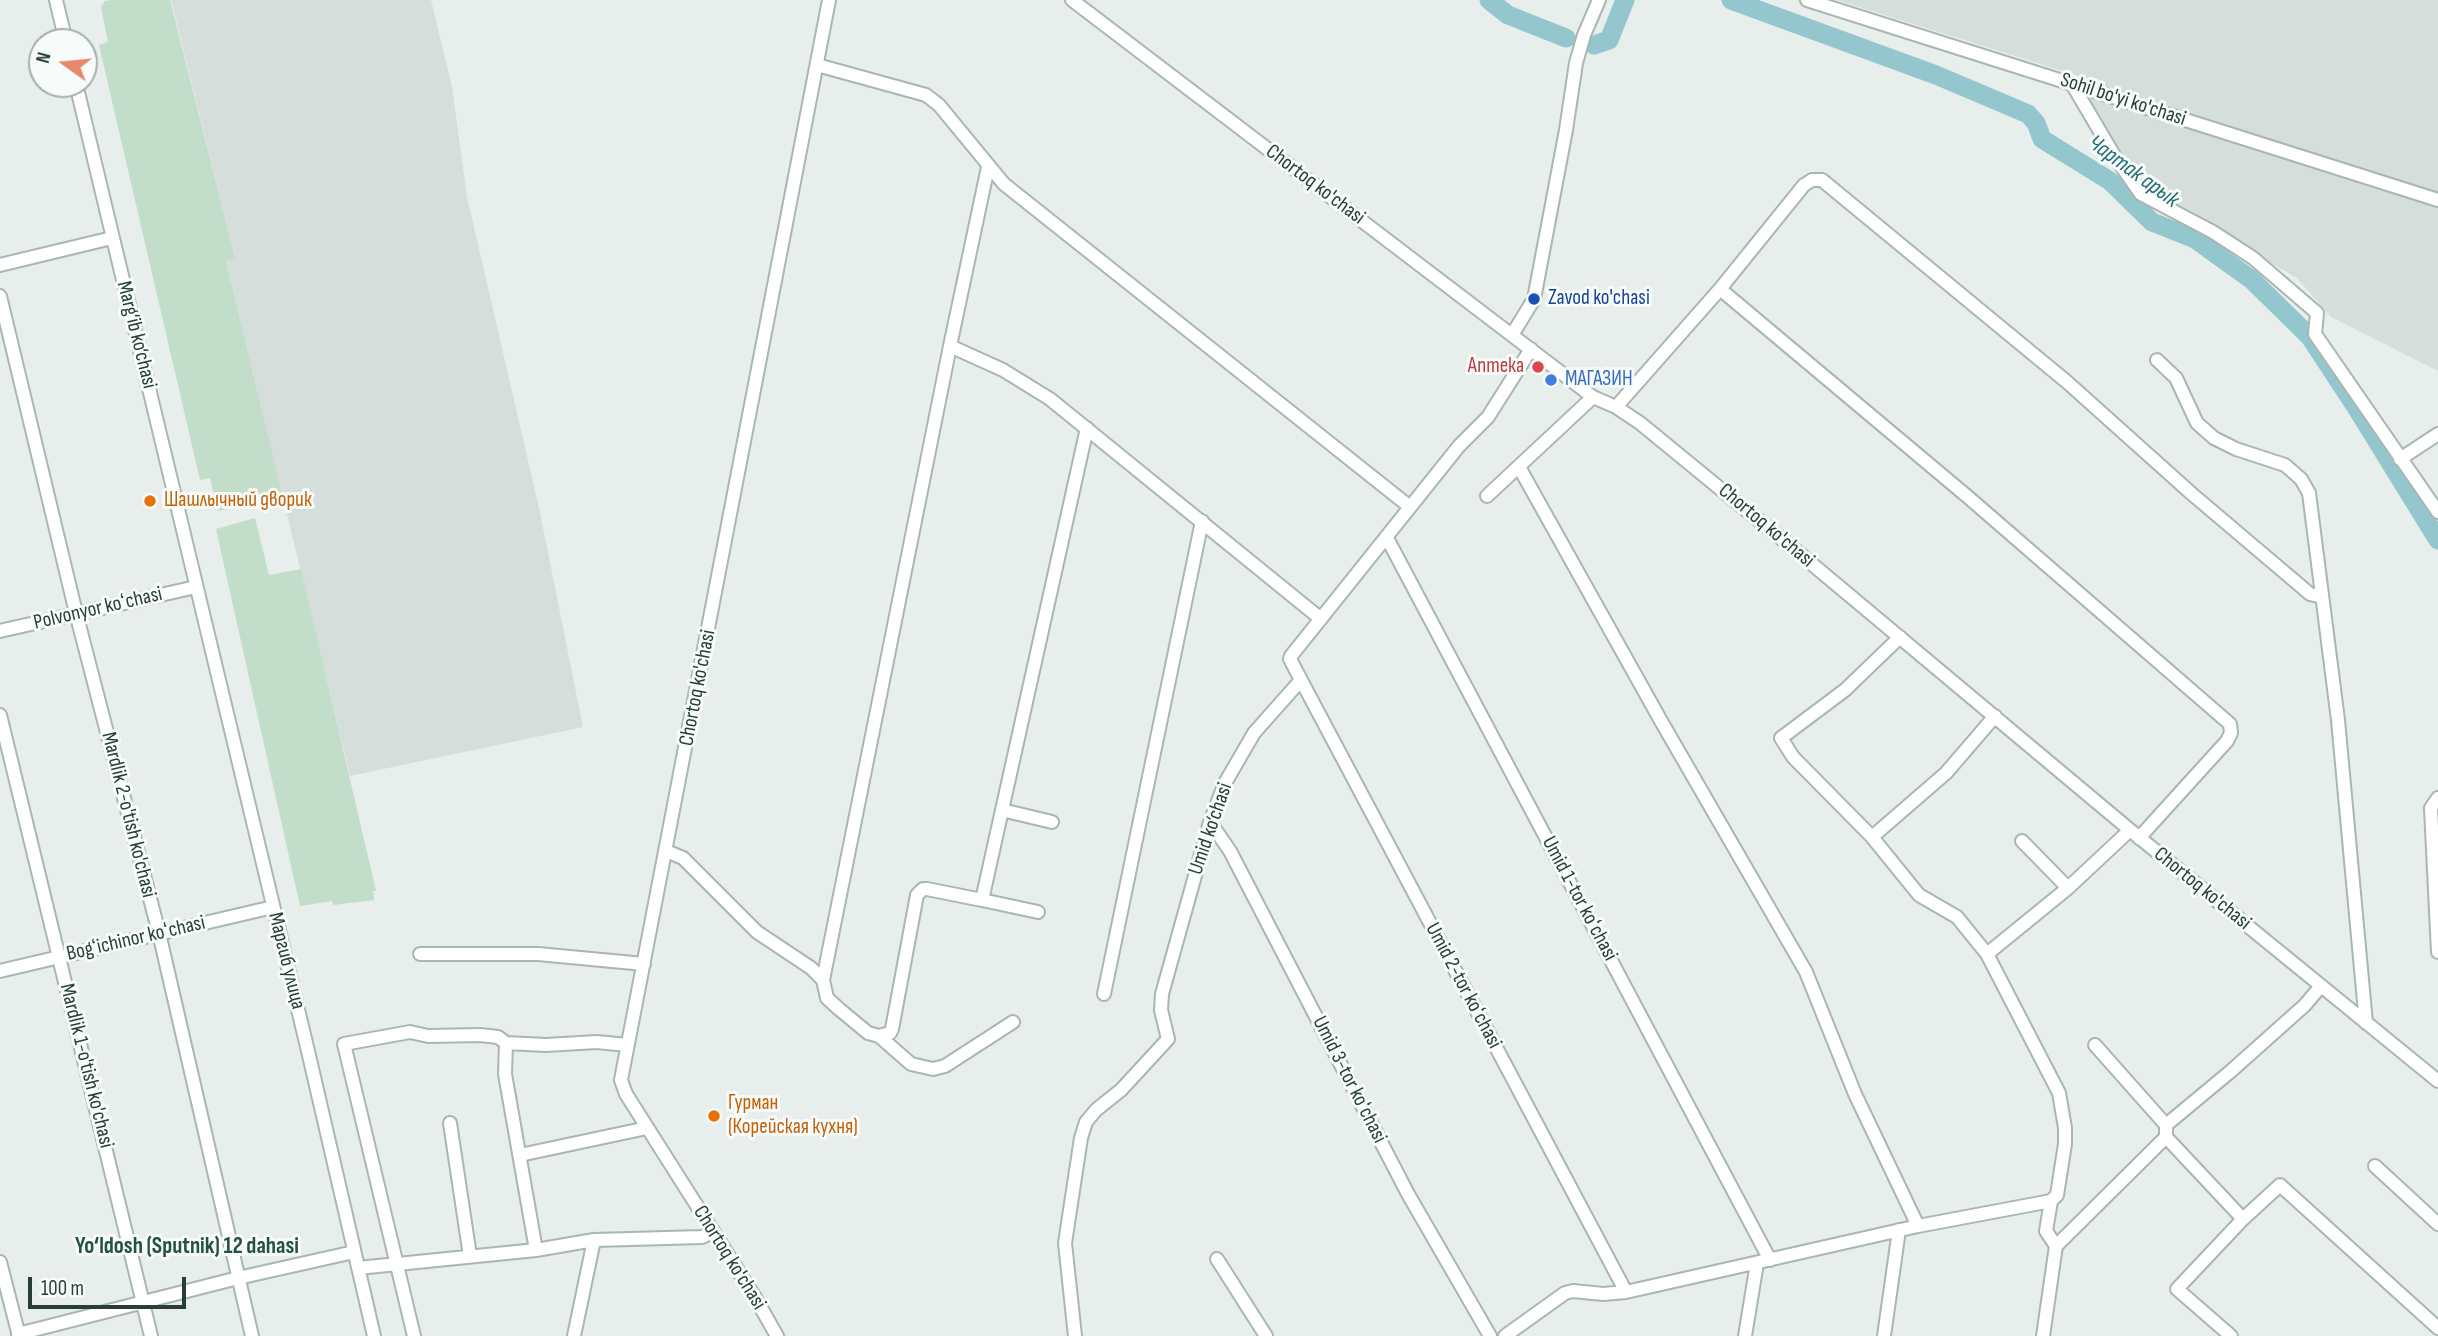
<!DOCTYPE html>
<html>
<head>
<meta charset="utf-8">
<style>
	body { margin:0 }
	#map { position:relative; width:2438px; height:1336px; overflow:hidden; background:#e7eeeb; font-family:"Sofia Sans Condensed",sans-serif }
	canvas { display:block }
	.north { position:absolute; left:28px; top:28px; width:70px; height:70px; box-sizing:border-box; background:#f7fbf9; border:2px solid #a4b0ac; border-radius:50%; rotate:285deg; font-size:19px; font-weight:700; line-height:28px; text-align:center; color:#273f38 }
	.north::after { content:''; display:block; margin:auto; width:24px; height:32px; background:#e7886c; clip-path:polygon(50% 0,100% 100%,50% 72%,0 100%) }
	.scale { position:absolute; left:28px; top:1277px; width:158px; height:32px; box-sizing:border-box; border:4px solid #273f38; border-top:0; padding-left:9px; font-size:21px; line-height:24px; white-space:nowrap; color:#273f38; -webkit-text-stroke:5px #f7fbf9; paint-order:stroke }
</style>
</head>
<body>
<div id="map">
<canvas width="2438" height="1336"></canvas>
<div class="north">N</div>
<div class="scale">100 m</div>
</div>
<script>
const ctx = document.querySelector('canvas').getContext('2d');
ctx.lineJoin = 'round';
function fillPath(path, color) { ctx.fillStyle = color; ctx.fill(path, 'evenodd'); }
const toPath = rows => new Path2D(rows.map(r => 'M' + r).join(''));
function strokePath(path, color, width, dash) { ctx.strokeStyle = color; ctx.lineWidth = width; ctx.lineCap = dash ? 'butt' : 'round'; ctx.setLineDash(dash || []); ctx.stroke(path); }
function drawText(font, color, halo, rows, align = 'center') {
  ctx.font = font + ' "Sofia Sans Condensed",sans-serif'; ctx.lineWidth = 6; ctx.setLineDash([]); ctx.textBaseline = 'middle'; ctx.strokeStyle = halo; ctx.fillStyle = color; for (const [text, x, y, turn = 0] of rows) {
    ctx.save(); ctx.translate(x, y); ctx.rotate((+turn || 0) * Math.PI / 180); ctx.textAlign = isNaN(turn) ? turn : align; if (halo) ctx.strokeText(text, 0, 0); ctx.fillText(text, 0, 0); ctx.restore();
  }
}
const built = toPath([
	[171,0,431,0,452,87,467,197,539,508,583,727,350,776,226,260,235,258],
	[1837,0,2438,0,2438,371,2331,317,2297,278,2195,219,2121,164,2087,103,2095,81]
]);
const green = toPath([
	[112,0,170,0,235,258,226,261,283,497,218,511,210,478,200,480,99,45,108,42,101,7,105,1],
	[255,518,269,575,301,569,376,891,373,891,374,900,333,905,332,901,300,906,216,529]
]);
const river = toPath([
	[1489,0,1508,15,1566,38],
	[1731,0,1936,75,2028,114,2036,123,2042,139,2110,181,2152,222,2195,239,2252,280,2310,337,2356,407,2438,540],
	[1594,45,1609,40,1625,0]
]);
const minor = toPath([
	[56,0,66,42],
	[1072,0,1593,397,1616,407,1640,423,1806,559,2130,830,2438,1081],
	[1807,0,2438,200],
	[817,65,926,95,939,105,1004,184,1410,507],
	[76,84,308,1051,374,1336],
	[2072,84,2115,157,2141,194,2213,232,2253,258,2317,313,2315,334,2438,512],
	[0,265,112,238],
	[1720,289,1968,497,2230,724,2231,733,2227,741,2139,838],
	[0,296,76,613,159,933,252,1336],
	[1512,335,1534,299,1566,130,1576,63,1584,35,1599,0],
	[950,346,1003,370,1050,399,1321,619],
	[2157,360,2176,378,2197,423,2214,438,2236,449,2285,465,2301,479,2309,493,2338,720,2366,1023],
	[1616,407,1720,289,1804,185,1812,180,1822,180,2067,382,2192,494,2310,594,2322,597],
	[2400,459,2438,434],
	[1519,467,1661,721,1806,972,1855,1094,1918,1226],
	[1487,496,1593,397],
	[1387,538,1770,1260],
	[0,631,196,587],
	[1900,637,1845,690,1781,738,1793,757,1872,837,1919,895,1957,917,1987,954,2059,1093,2065,1128,2065,1144,2057,1195,2051,1201,2046,1231,2056,1246,2043,1336],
	[1301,680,1626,1292],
	[0,715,151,1336],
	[2438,798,2431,808,2438,952],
	[1002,810,1052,822],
	[1210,822,1230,851,1408,1194,1490,1336],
	[1872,837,1946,773,1995,716],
	[2022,841,2068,888],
	[666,851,683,858,757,932,811,968,823,980,827,998,839,1009,868,1033,879,1036,890,1033,892,1029,917,895,923,889,927,889,982,900,1087,428],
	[982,900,1038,912],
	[420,954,538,954,644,964],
	[1987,954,2068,888,2130,830],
	[0,971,273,907],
	[823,980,950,346,988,167],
	[1104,994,1202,521],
	[879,1036,911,1064,933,1069,945,1066,1013,1022],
	[506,1043,505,1074,536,1250],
	[2095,1045,2166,1125],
	[450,1123,470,1256],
	[2166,1137,2243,1219],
	[520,1155,647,1128],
	[2375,1166,2438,1224],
	[2056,1246,2166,1137,2166,1125,2231,1071,2305,1005,2321,986],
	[1217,1259,1266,1336],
	[0,1262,19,1336],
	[358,1268,536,1250,594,1240,702,1237,713,1232],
	[18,1334,238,1278,354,1252],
	[414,1336,344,1044,410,1032,428,1036,480,1035,498,1037,506,1043,546,1045,597,1042,627,1045],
	[574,1336,594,1240],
	[777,1336,756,1299,626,1094,621,1080,829,0],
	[1075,1336,1065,1243,1081,1138,1086,1122,1096,1110,1121,1090,1168,1039,1161,1010,1162,994,1210,822,1225,783,1254,733,1301,680,1290,659,1291,656,1459,446,1488,417,1531,349],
	[1505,1336,1565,1293,1573,1291,1603,1294,1626,1292,1918,1226,2051,1201],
	[1745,1336,1757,1263],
	[1884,1336,1899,1230],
	[2231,1336,2177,1289,2243,1219,2280,1185,2438,1328]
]);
const markers = [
	[1534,299,7,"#1a4fb4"],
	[1538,367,7,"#e0444e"],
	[1551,380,7,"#3f7fe0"],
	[150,501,7,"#e8710a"],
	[714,1116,7,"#e8710a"]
];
const streetNames = [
	["Sohil bo'yi ko'chasi",2123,100,18],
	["Chortoq ko'chasi",1315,185,37],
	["Marg‘ib ko‘chasi",136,335,76],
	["Chortoq ko'chasi",1766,526,40],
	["Polvonyor koʻchasi",98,609,-13],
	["Chortoq ko'chasi",698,688,-79],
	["Mardlik 2-o'tish ko'chasi",128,815,76],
	["Umid ko‘chasi",1211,829,-71],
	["Chortoq ko'chasi",2202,889,39],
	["Umid 1-tor koʻchasi",1579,899,62],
	["Bogʻichinor koʻchasi",136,939,-13],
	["Маргиб улица",286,961,76],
	["Umid 2-tor koʻchasi",1463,986,62],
	["Mardlik 1-o'tish ko'chasi",86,1066,76],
	["Umid 3-tor koʻchasi",1349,1080,63],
	["Chortoq ko'chasi",729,1258,58]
];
const transitNames = [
	["Zavod ko'chasi",1548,299]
];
const healthNames = [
	["Аптека",1524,367]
];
const shopNames = [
	["МАГАЗИН",1565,380]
];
const foodNames = [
	["Шашлычный дворик",164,501],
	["Гурман",728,1104],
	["(Корейская кухня)",728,1128]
];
const waterNames = [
	["Чартак арык",2133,172,36]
];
const neighbourhoodNames = [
	["Yo‘ldosh (Sputnik) 12 dahasi",187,1247]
];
fillPath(built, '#d5deda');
fillPath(green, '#c2ddc9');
strokePath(river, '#94c6ce', 19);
strokePath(minor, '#aab6b2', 16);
strokePath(minor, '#fff', 12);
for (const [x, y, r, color] of markers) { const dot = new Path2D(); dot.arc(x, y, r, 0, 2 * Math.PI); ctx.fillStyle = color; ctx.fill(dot); strokePath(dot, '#f7fbf9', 2.5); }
drawText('21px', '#273f38', '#f7fbf9', streetNames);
drawText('21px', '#164399', '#f7fbf9', transitNames, 'left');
drawText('21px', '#be3a42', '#f7fbf9', healthNames, 'right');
drawText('21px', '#366cbe', '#f7fbf9', shopNames, 'left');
drawText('21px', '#c56008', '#f7fbf9', foodNames, 'left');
drawText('italic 23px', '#256b77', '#f7fbf9', waterNames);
drawText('bold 23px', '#245045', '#f7fbf9', neighbourhoodNames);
</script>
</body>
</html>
